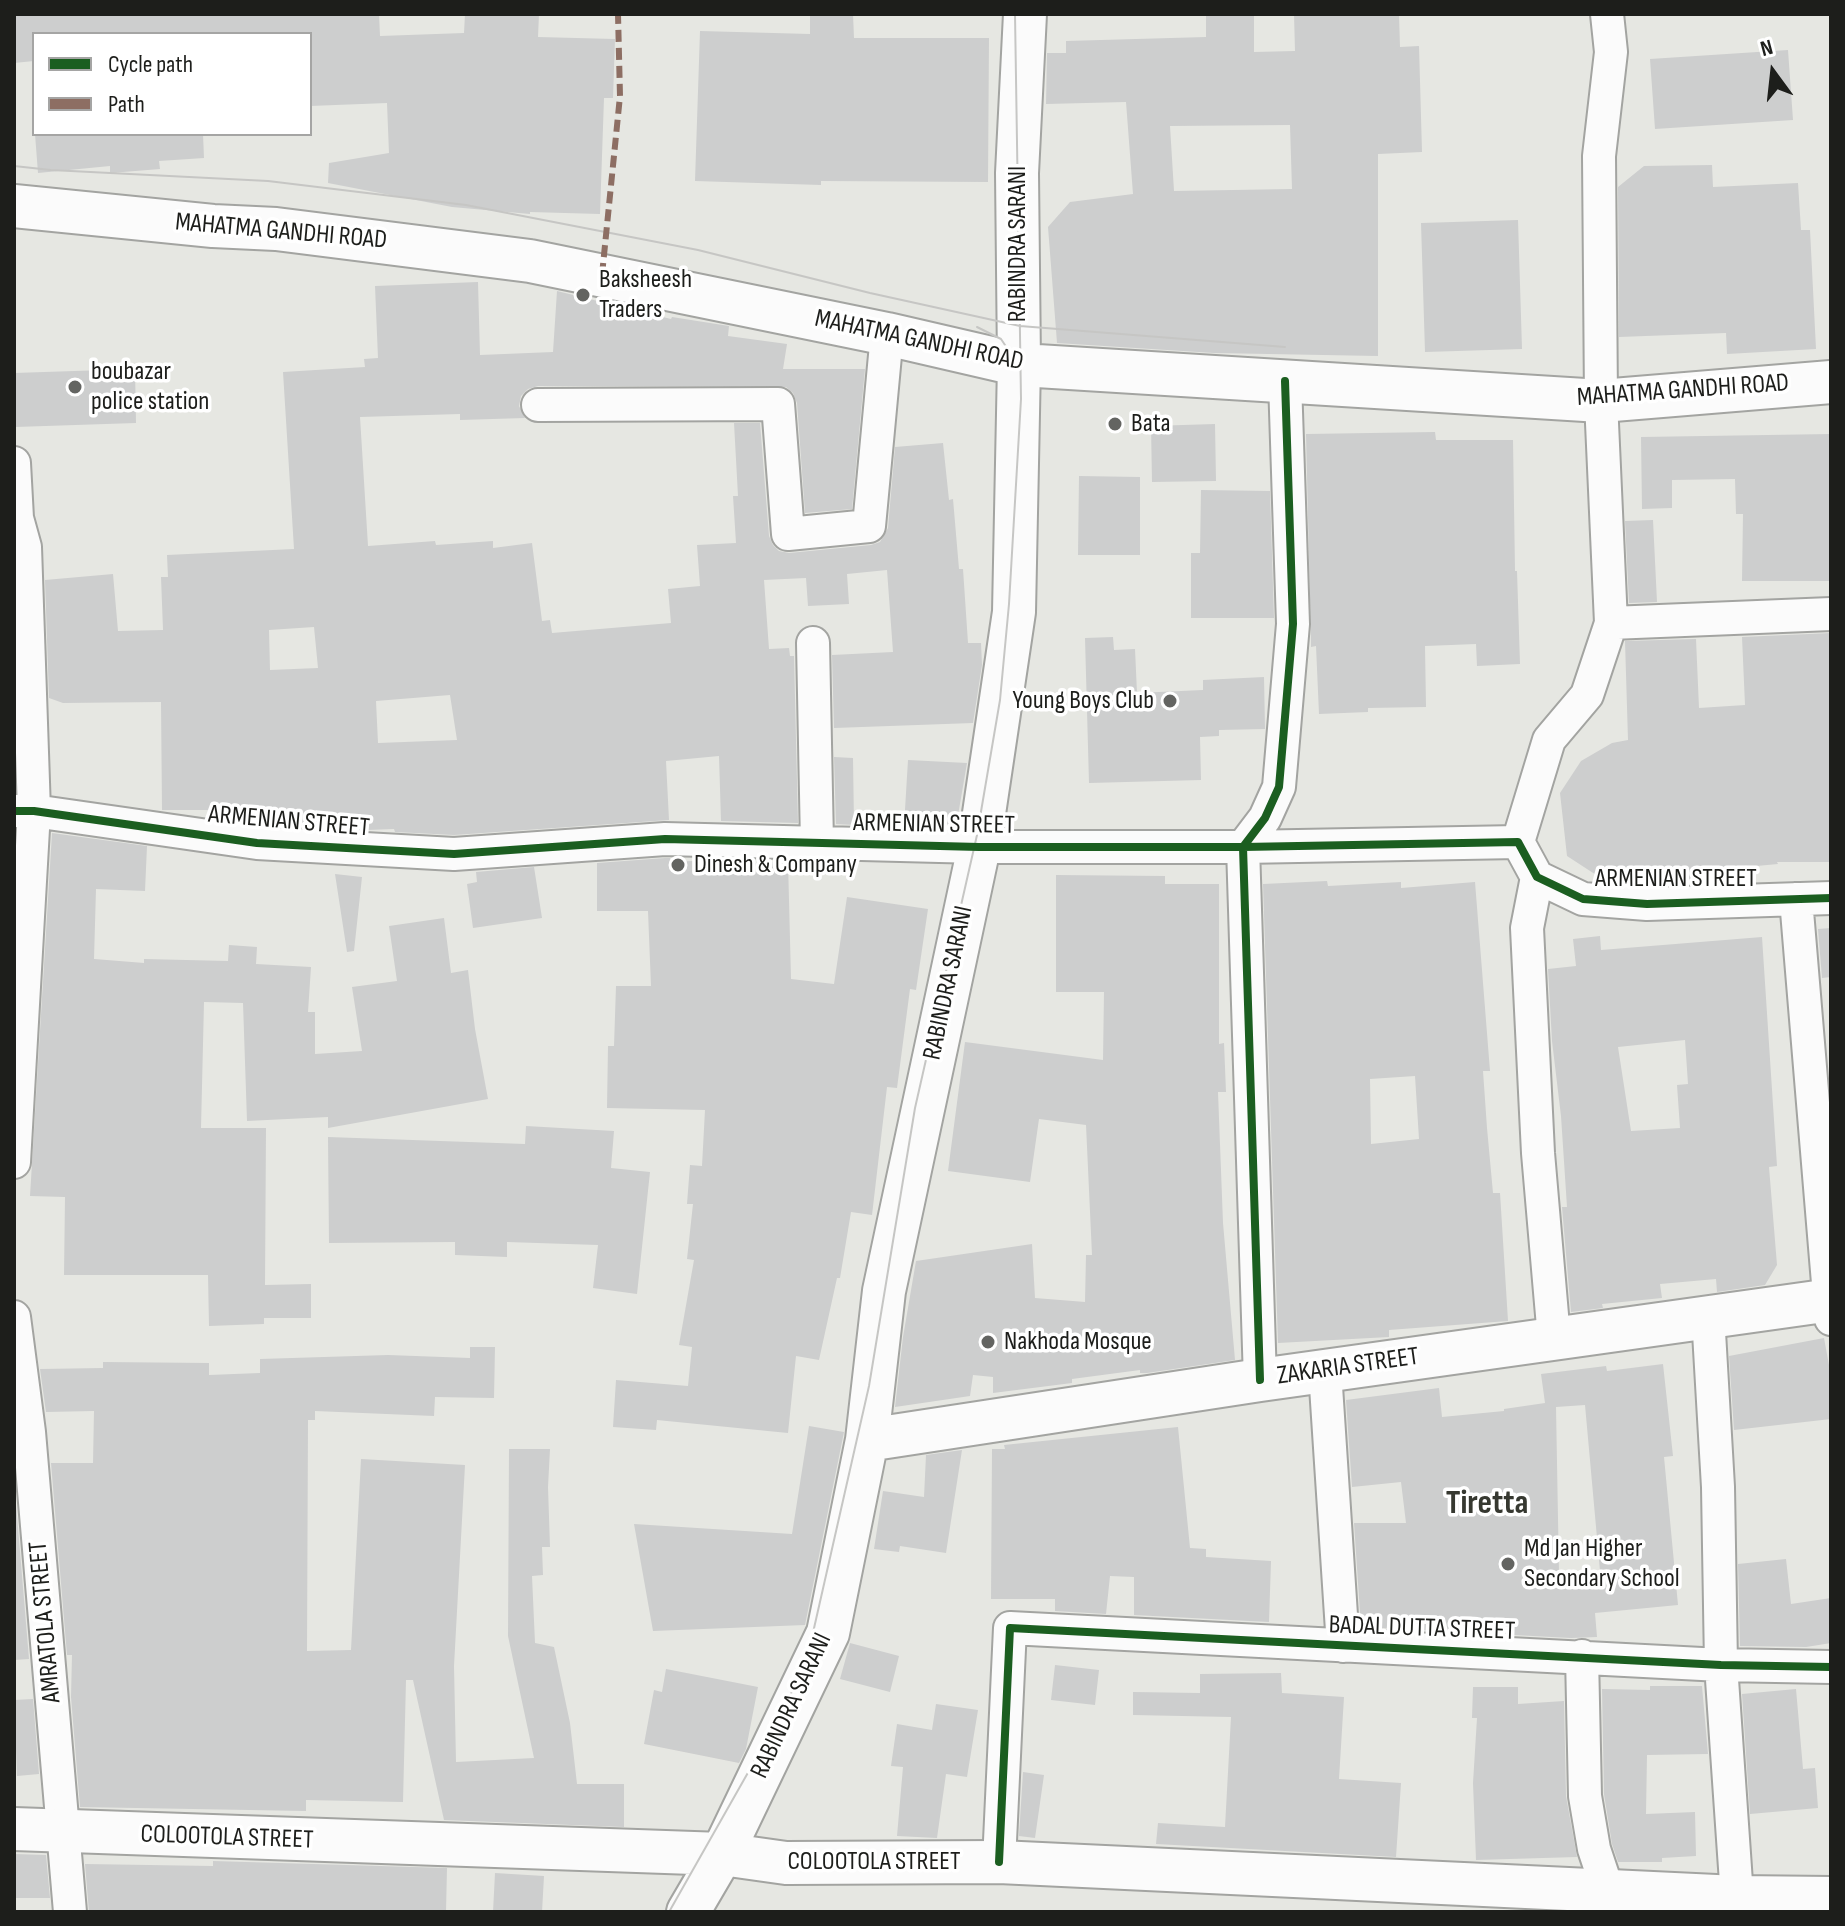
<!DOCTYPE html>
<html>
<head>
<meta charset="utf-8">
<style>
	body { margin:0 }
	#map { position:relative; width:1845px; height:1926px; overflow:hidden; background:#e6e7e2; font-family:"Sofia Sans Condensed",sans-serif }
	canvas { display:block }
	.frame { position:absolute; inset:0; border:16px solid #1d1e1b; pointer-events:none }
	.legend { position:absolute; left:32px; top:32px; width:280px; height:104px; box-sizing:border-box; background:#fff; border:2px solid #a5a5a4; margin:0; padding:10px 14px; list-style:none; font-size:24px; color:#1d1e1b }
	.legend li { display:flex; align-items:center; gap:16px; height:40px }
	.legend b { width:40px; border:2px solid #a5a5a4 }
	.north { position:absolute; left:1733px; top:32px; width:80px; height:80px; -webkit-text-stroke:6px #fff; paint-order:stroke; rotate:345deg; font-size:22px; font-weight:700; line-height:32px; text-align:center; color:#1d1e1b }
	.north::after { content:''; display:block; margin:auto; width:28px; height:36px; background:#1d1e1b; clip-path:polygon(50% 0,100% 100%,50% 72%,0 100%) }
</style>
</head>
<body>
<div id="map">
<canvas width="1845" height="1926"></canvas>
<div class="frame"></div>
<ul class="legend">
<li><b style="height:10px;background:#1b5e20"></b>Cycle path</li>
<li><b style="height:10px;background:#8d6e63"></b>Path</li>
</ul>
<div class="north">N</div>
</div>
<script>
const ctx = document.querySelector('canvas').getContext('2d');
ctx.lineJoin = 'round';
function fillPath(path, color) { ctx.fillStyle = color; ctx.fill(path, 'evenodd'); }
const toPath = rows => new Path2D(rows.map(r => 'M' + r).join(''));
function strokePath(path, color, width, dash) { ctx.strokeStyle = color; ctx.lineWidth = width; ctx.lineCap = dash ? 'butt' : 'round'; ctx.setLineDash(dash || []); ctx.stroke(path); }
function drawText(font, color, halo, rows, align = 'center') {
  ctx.font = font + ' "Sofia Sans Condensed",sans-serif'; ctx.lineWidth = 7; ctx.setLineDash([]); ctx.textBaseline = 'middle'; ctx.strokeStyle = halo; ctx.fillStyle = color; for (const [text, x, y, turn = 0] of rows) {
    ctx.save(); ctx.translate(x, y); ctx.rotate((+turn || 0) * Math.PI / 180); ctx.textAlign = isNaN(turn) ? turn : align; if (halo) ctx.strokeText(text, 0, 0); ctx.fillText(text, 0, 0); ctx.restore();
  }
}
const building = toPath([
	[14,14,379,14,380,36,464,33,465,14,539,14,538,37,615,39,613,98,604,98,600,214,530,212,530,214,452,207,328,183,329,163,389,153,387,103,310,106,310,34,34,34,34,61,14,63],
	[810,14,853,14,854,38,989,38,988,182,821,181,821,185,695,181,700,31,810,34],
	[1206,14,1254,14,1254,52,1295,51,1294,14,1399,14,1400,47,1419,46,1422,152,1378,154,1378,356,1214,353,1057,343,1048,227,1070,202,1133,194,1126,102,1046,104,1047,53,1066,53,1066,41,1206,37],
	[1290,125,1292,189,1174,191,1170,126],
	[1788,50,1793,120,1655,129,1650,59],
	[35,134,203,134,204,158,159,161,160,169,110,173,110,166,38,173],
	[1712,165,1713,187,1798,183,1801,230,1810,230,1816,349,1727,354,1726,333,1619,337,1618,187,1644,166],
	[1518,220,1522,349,1425,352,1421,223],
	[478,282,480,355,553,352,557,291,671,319,672,317,729,326,728,336,787,344,783,369,865,369,852,509,805,513,797,403,793,393,786,387,538,386,528,389,521,396,519,406,525,418,460,420,460,414,360,417,368,546,435,541,436,545,493,541,493,548,532,543,542,621,550,620,552,633,671,623,668,589,700,586,697,545,736,543,733,496,738,496,734,423,760,423,769,536,773,545,779,551,789,553,871,545,880,542,888,528,895,447,943,443,949,500,953,499,959,569,963,569,968,643,981,643,982,665,973,723,834,728,832,655,893,652,887,570,847,574,849,604,808,606,806,578,764,580,769,649,789,648,790,656,794,656,798,823,721,821,719,756,666,761,669,820,454,835,395,832,394,829,367,830,266,824,266,810,162,810,161,702,63,703,49,698,45,580,113,574,118,631,163,630,161,577,168,577,167,555,294,549,283,372,365,367,364,359,378,358,375,286],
	[314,627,318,668,270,670,269,630],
	[450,695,457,740,378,743,376,701],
	[135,369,136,423,15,427,14,373],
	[1215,424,1216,481,1152,482,1151,426],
	[1435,432,1436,440,1513,440,1515,571,1517,571,1520,664,1477,666,1476,644,1425,646,1426,707,1368,708,1368,712,1319,714,1316,646,1311,647,1311,641,1306,434],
	[1831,434,1831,581,1742,581,1743,514,1736,514,1735,479,1672,480,1672,508,1642,509,1641,437],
	[1079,476,1140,477,1140,555,1078,555],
	[1201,490,1270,491,1274,618,1191,618,1191,553,1200,553],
	[1653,520,1657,602,1629,603,1625,521],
	[1831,633,1831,862,1777,862,1778,864,1713,870,1714,880,1623,883,1607,882,1567,856,1560,793,1581,761,1612,743,1628,740,1625,641,1696,639,1699,708,1745,705,1742,637],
	[1113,637,1114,650,1135,649,1137,693,1203,690,1203,680,1264,677,1265,729,1219,730,1219,736,1200,737,1201,780,1089,783,1085,638],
	[834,757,853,758,854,825,836,824],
	[908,760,967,763,956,827,904,826],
	[52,833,147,846,145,891,96,889,94,959,144,963,144,959,228,961,229,945,257,947,256,964,311,967,308,1012,315,1012,315,1054,362,1051,352,987,397,981,389,926,444,918,451,973,468,970,475,1029,488,1099,328,1128,328,1117,247,1121,243,1003,204,1002,201,1128,266,1128,265,1285,311,1284,311,1318,264,1318,264,1324,209,1326,208,1275,64,1275,65,1197,30,1196],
	[665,858,670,858,670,862,715,860,716,865,788,861,791,979,834,984,847,897,928,909,916,990,910,989,897,1088,887,1087,872,1215,851,1212,840,1278,837,1278,819,1360,796,1356,788,1433,657,1420,656,1430,613,1427,616,1380,688,1386,692,1347,679,1345,694,1260,687,1259,693,1204,687,1204,690,1165,702,1166,705,1110,607,1108,608,1046,614,1046,616,986,651,986,648,911,597,911,597,863],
	[534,867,542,918,473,928,467,884,477,882,476,872],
	[335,874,362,877,354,951,347,952],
	[1056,875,1165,876,1165,884,1219,884,1219,1044,1224,1043,1226,1092,1218,1092,1223,1223,1235,1360,1147,1373,1140,1373,1140,1370,1072,1379,1072,1383,993,1393,993,1377,973,1375,970,1396,895,1407,903,1337,916,1261,1032,1244,1035,1298,1085,1302,1086,1255,1092,1255,1086,1125,1039,1119,1030,1182,948,1171,965,1042,1103,1060,1104,992,1056,992],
	[1327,881,1328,886,1401,882,1401,888,1475,882,1490,1071,1483,1071,1487,1128,1493,1193,1500,1193,1508,1321,1389,1330,1389,1337,1278,1343,1263,884],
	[1415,1076,1419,1139,1371,1144,1370,1079],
	[1831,928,1831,977,1822,978,1818,929],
	[1600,936,1601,950,1762,937,1777,1166,1769,1167,1777,1265,1765,1285,1717,1292,1716,1279,1660,1284,1662,1298,1602,1304,1603,1308,1571,1312,1562,1207,1567,1207,1561,1116,1552,1041,1548,969,1576,966,1573,939],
	[1685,1040,1688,1084,1677,1085,1680,1128,1631,1131,1618,1047],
	[526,1126,614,1131,611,1168,650,1172,637,1294,593,1288,598,1245,507,1242,507,1257,455,1255,455,1242,329,1243,328,1137,525,1144],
	[1824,1338,1831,1376,1831,1419,1734,1430,1729,1356],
	[470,1347,495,1347,494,1398,435,1397,434,1416,315,1411,315,1420,308,1420,307,1651,351,1650,361,1459,465,1465,454,1666,456,1762,534,1758,508,1636,509,1449,550,1449,548,1487,550,1547,542,1547,543,1575,532,1576,535,1643,554,1647,570,1723,577,1784,624,1784,624,1827,444,1820,413,1680,406,1680,403,1802,306,1800,306,1811,80,1807,71,1697,72,1655,67,1655,51,1463,93,1463,94,1411,46,1412,40,1369,103,1368,103,1362,209,1363,209,1375,260,1373,260,1359,388,1355,470,1358],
	[1663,1364,1673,1456,1664,1457,1678,1605,1595,1613,1597,1637,1571,1638,1361,1627,1354,1523,1406,1523,1401,1482,1352,1487,1346,1400,1439,1388,1442,1417,1504,1411,1504,1409,1545,1403,1541,1374,1606,1366,1607,1371],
	[1585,1405,1600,1571,1559,1574,1556,1407],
	[809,1426,844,1432,805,1625,653,1631,634,1524,792,1534],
	[1178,1427,1190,1548,1206,1549,1206,1557,1271,1561,1269,1622,1134,1615,1134,1577,1110,1576,1106,1614,1055,1611,1055,1599,991,1599,992,1449,1005,1449,1004,1445],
	[962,1450,946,1553,900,1546,899,1552,874,1549,883,1491,924,1497,926,1455],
	[14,1480,29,1659,14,1660],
	[1786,1559,1791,1604,1831,1598,1831,1643,1806,1647,1740,1646,1738,1564],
	[850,1643,899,1656,890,1692,840,1679],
	[1055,1665,1099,1670,1095,1705,1051,1700],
	[666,1669,758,1687,746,1749,739,1763,644,1744,654,1690,662,1692],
	[1281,1673,1282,1693,1344,1697,1339,1779,1401,1783,1396,1857,1156,1844,1158,1823,1225,1827,1231,1717,1133,1715,1133,1692,1200,1693,1200,1674],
	[1650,1686,1702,1686,1708,1754,1647,1755,1646,1814,1695,1812,1696,1856,1662,1858,1662,1862,1618,1862,1612,1844,1604,1794,1602,1689,1650,1690],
	[1473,1687,1518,1687,1518,1704,1564,1701,1566,1796,1577,1857,1476,1860,1473,1783,1477,1718,1472,1718],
	[1796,1689,1803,1769,1815,1768,1818,1808,1750,1814,1742,1694],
	[33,1699,39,1774,17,1776,14,1700],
	[936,1704,978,1710,967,1777,946,1774,937,1838,897,1836,903,1767,891,1766,897,1724,932,1730],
	[1023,1772,1044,1775,1035,1838,1019,1836],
	[14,1854,46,1855,50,1898,14,1898],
	[213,1861,447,1868,446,1912,89,1912,85,1864,213,1866],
	[495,1873,544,1876,542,1912,493,1912]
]);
const minor = toPath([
	[538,405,778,404,788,534,869,526,887,334],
	[14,463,17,518,25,547,34,811,14,1162],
	[1611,623,1831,614],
	[813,643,817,843],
	[14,811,34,811,257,843,454,854,665,839,979,847,1243,847,1518,842,1537,877,1583,899,1647,904,1831,898],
	[1518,842,1549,740,1587,695,1611,623,1601,401,1599,156,1611,52,1607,14],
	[1537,877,1527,928,1538,1153,1554,1338],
	[1796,899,1831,1319],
	[1708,1315,1718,1487,1721,1665,1737,1897],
	[14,1317,29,1432,70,1912],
	[1325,1371,1343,1646],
	[1260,1380,1243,847,1265,818,1279,787,1293,624,1285,381],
	[1582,1656,1585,1796,1594,1849,1614,1909],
	[999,1862,1010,1628,1721,1665,1831,1667]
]);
const major = toPath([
	[14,206,213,226,276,229,530,261,887,334,1021,365,1601,401,1831,382],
	[867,1440,1260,1380,1831,1300],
	[14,1829,722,1854,786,1863,999,1862,1737,1897,1831,1898],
	[688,1912,722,1854,828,1633,867,1440,884,1291,979,847,1014,612,1019,364,1017,173,1025,14]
]);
const tram = toPath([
	[14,166,51,170,268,181,466,205,698,250,870,293,1020,326,1285,347],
	[977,327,1001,339,1013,357,1016,368],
	[669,1912,788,1702,812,1637,869,1386,915,1108,977,835,1000,700,1009,604,1021,399,1015,14]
]);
const quiet = toPath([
	[602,275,620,96,618,14]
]);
const cycleway = toPath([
	[14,811,34,811,257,843,454,854,665,839,979,847,1243,847,1518,842,1537,877,1583,899,1647,904,1831,898],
	[1260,1380,1243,847,1265,818,1279,787,1293,624,1285,381],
	[999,1862,1010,1628,1721,1665,1831,1667]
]);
const markers = [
	[583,295,8,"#636461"],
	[75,387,8,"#636461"],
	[1115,424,8,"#636461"],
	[1170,701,8,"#636461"],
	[678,865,8,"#636461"],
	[988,1342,8,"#636461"],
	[1508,1564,8,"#636461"]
];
const streetNames = [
	["MAHATMA GANDHI ROAD",281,232,5],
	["RABINDRA SARANI",1018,244,-90],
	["MAHATMA GANDHI ROAD",919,341,12],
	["MAHATMA GANDHI ROAD",1683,391,-4],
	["ARMENIAN STREET",289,822,5],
	["ARMENIAN STREET",934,825,1],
	["ARMENIAN STREET",1676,879],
	["RABINDRA SARANI",949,983,-78],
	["ZAKARIA STREET",1348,1367,-8],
	["AMRATOLA STREET",46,1622,-95],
	["BADAL DUTTA STREET",1422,1629,2],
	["RABINDRA SARANI",792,1706,-65],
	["COLOOTOLA STREET",227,1838,2],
	["COLOOTOLA STREET",874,1862]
];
const poiNames = [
	["Baksheesh",599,280],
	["Traders",599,310],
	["boubazar",91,372],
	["police station",91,402],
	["Bata",1131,424],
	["Young Boys Club",1154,701,"right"],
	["Dinesh & Company",694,865],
	["Nakhoda Mosque",1004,1342],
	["Md Jan Higher",1524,1549],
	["Secondary School",1524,1579]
];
const districtNames = [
	["Tiretta",1487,1504]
];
fillPath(building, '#cdcece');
strokePath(minor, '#a3a4a1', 36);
strokePath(major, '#a3a4a1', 46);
strokePath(minor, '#fbfbfb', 32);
strokePath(major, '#fbfbfb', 42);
strokePath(tram, '#c6c6c4', 2);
strokePath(quiet, '#8d6e63', 6, [12, 6]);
strokePath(cycleway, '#1b5e20', 8);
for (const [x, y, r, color] of markers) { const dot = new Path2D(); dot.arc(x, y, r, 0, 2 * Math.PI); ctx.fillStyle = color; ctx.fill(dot); strokePath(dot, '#fff', 3); }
drawText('26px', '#1d1e1b', '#fff', streetNames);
drawText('26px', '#1d1e1b', '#fff', poiNames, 'left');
drawText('bold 34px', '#363830', '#fff', districtNames);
</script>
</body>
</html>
